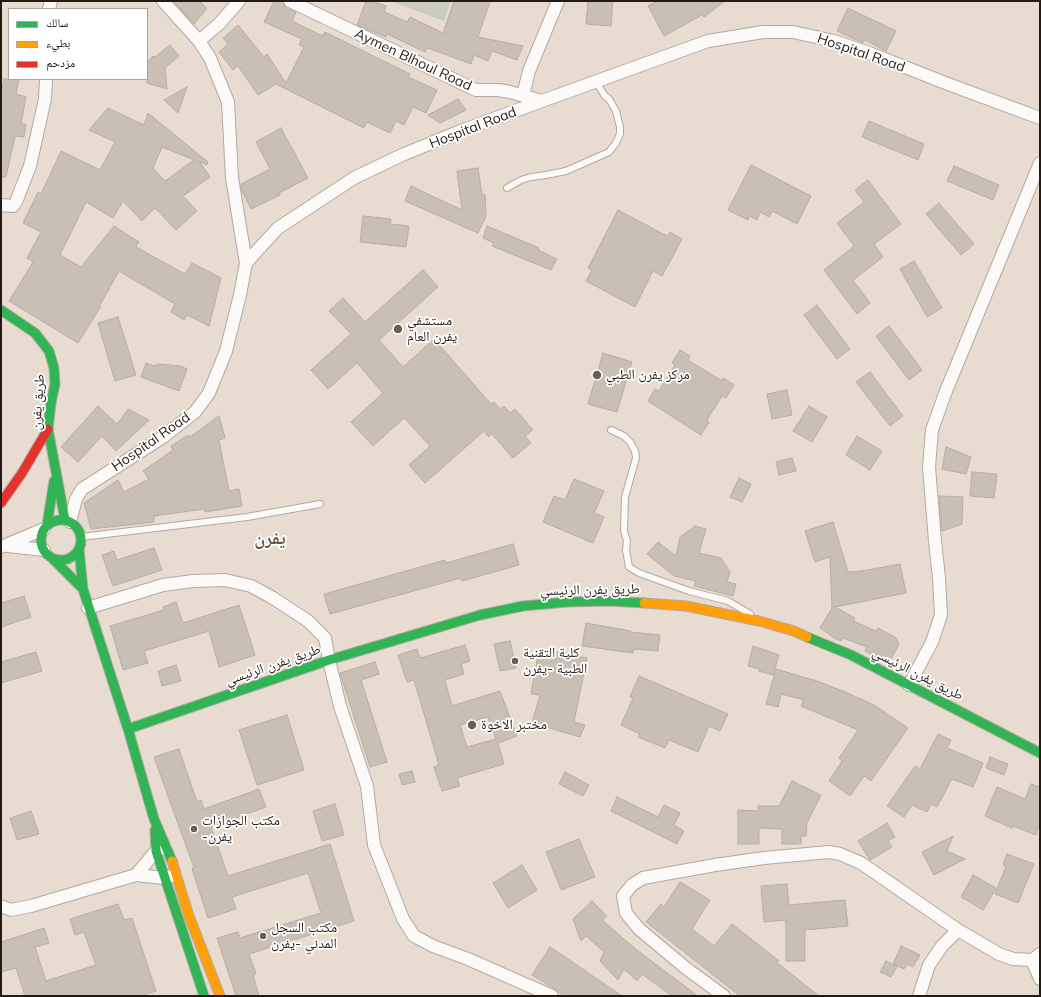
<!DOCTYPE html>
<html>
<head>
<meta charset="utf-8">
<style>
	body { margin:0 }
	#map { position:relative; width:1041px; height:997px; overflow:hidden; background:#e8dcd0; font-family:Mulish,"Noto Naskh Arabic",sans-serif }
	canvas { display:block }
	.frame { position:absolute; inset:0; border:2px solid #241c14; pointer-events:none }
	.legend { position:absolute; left:8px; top:8px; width:140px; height:72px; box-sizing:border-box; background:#fff; border:1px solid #a7a4a1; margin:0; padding:5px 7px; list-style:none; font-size:12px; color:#241c14 }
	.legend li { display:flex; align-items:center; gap:8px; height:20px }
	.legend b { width:20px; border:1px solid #a7a4a1 }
</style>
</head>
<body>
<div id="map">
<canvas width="1041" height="997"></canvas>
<div class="frame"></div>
<ul class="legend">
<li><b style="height:5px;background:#30b455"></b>سالك</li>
<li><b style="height:5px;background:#ff9f0a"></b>بطيء</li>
<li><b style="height:5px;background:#e5322d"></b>مزدحم</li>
</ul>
</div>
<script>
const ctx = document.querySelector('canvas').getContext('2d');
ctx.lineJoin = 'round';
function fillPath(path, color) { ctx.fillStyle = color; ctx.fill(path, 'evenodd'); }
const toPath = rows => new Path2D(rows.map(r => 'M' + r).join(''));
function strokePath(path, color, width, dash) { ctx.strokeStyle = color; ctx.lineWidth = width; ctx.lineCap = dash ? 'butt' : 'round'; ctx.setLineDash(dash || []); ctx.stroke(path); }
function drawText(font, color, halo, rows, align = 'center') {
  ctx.font = font + ' Mulish,"Noto Naskh Arabic",sans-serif'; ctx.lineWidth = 3.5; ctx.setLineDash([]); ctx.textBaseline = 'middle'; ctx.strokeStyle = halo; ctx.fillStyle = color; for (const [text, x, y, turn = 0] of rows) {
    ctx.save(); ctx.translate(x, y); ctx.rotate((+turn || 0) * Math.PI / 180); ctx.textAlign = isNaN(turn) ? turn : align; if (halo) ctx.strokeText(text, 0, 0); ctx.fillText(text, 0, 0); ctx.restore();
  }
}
const green = toPath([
	[390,1,451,1,444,21]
]);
const building = toPath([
	[173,1,199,1,207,8,194,24,173,1],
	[274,1,283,1,284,5,286,8,296,12,292,21,323,36,325,32,410,74,408,77,437,90,426,113,413,107,404,125,396,121,390,133,367,122,364,128,276,84,258,95,238,66,233,70,219,52,228,44,223,38,238,25,264,57,267,54,286,83,304,47,299,45,302,39,264,22,274,1],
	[366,1,371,1,386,6,384,12,407,22,410,17,443,33,454,1,490,1,478,37,523,46,517,60,492,51,488,61,474,55,471,64,428,48,425,52,387,34,386,37,357,25,366,1],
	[588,1,613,1,611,26,586,24,588,1],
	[658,1,725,1,704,17,702,15,664,36,648,6,658,1],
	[848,8,896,31,886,51,865,40,863,43,837,31,848,8],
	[170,45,179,56,165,68,167,89,147,83,147,62,153,56,155,57,170,45],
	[4,79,19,79,16,94,26,97,21,124,26,124,24,137,15,136,6,177,1,177,1,92,4,79],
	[187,87,178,113,164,100,187,87],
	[458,99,466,110,440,123,428,115,458,99],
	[108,108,144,125,148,113,208,162,207,165,199,161,210,177,183,196,197,211,176,230,155,208,142,221,123,201,113,218,86,202,60,255,81,267,114,226,139,242,136,247,185,274,192,263,221,278,209,326,187,315,184,320,171,312,175,304,119,271,100,305,101,306,78,343,9,301,33,262,27,258,41,232,23,223,38,192,41,194,61,151,100,170,115,142,89,130,108,108],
	[162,147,194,160,165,181,153,168,162,147],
	[869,121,924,144,918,160,862,137,869,121],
	[281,128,308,178,279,193,280,195,251,209,242,191,241,184,270,169,256,142,281,128],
	[751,165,811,196,797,224,772,211,769,217,760,212,757,220,749,216,748,220,728,210,751,165],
	[954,166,999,185,993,200,947,181,954,166],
	[478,168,482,195,485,195,486,216,478,233,405,201,411,186,462,210,457,171,478,168],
	[868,180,901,224,874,244,883,257,853,280,870,303,857,314,824,270,854,246,837,223,864,202,855,190,868,180],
	[939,203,974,244,961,255,926,214,939,203],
	[618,210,667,236,670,232,682,239,662,276,653,271,635,307,586,281,592,270,588,268,618,210],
	[363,216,391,219,390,224,409,226,406,247,360,242,363,216],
	[487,226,539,248,538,250,557,259,551,270,492,246,494,243,483,238,487,226],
	[914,261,942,308,927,317,900,269,914,261],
	[423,270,438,287,379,340,403,367,434,339,491,404,494,402,500,409,504,406,510,413,515,409,533,430,525,436,531,443,513,458,491,433,489,437,484,431,425,483,409,465,430,446,404,418,373,446,351,422,383,393,357,363,328,389,311,370,351,334,329,311,343,298,365,322,423,270],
	[817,305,850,349,837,359,804,315,817,305],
	[118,317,136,375,115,381,98,323,118,317],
	[889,326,922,370,909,380,876,336,889,326],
	[680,350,690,356,688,360,722,381,723,378,734,385,726,398,722,396,707,420,709,422,701,435,648,401,655,389,659,391,675,365,672,363,680,350],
	[603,353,632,362,617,412,588,404,603,353],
	[146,363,154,366,159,364,180,366,187,369,179,391,141,377,146,363],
	[870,372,903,416,890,426,856,382,870,372],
	[787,390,792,415,772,419,767,394,787,390],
	[98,406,117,424,128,409,149,420,116,451,102,436,78,462,61,447,98,406],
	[809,406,827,417,812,442,793,431,809,406],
	[219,416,225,438,219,440,229,491,239,489,242,506,205,512,204,509,154,516,154,522,91,529,84,503,118,480,124,492,149,479,143,471,173,450,171,446,188,435,190,437,219,416],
	[857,436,882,451,870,470,846,455,857,436],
	[946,447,971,457,966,474,942,469,946,447],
	[792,458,796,471,779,475,776,462,792,458],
	[972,472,997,474,994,498,970,496,972,472],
	[739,478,751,484,742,502,730,497,739,478],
	[574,479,604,491,594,513,604,517,593,543,543,522,554,496,565,500,574,479],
	[939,496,963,497,962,524,942,531,939,496],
	[833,522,848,572,862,571,900,564,906,593,835,607,855,618,853,621,876,631,878,628,895,637,899,644,888,664,865,651,867,647,843,638,841,641,834,638,820,628,832,608,830,557,815,562,805,531,833,522],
	[695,526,706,529,699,553,721,558,730,572,727,582,736,584,733,596,694,586,696,581,674,576,647,554,658,542,676,556,680,537,695,526],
	[513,544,519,565,462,581,461,578,330,614,324,594,445,560,446,563,513,544],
	[154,548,162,570,113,586,102,555,114,551,117,560,154,548],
	[24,596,31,617,1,627,1,603,24,596],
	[176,602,183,623,239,605,255,655,219,667,209,631,144,651,148,663,123,670,110,626,164,610,163,607,176,602],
	[586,623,631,631,630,632,660,635,658,651,634,649,633,653,582,646,586,623],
	[510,641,516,668,500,671,494,644,510,641],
	[465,645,470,661,461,664,464,674,445,680,452,706,500,691,517,736,498,743,504,764,457,778,460,786,442,791,434,767,439,765,414,680,407,682,398,655,417,649,420,658,465,645],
	[488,717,496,739,467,747,460,725,488,717],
	[753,646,779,655,773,675,759,671,759,669,748,666,753,646],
	[539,649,587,658,574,722,585,725,580,737,532,723,540,695,531,694,539,649],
	[36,652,42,671,1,683,1,662,36,652],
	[375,662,379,674,361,680,387,762,370,767,340,673,375,662],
	[176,665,181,681,162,686,158,671,176,665],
	[776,669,817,681,843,691,874,705,908,728,871,781,864,776,850,796,829,781,842,761,839,758,858,730,801,706,804,700,781,694,778,707,766,704,776,669],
	[639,676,728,714,720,731,709,726,698,752,669,740,665,748,638,737,640,734,621,725,633,698,630,697,639,676],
	[287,715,304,770,257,785,239,730,287,715],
	[938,734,951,740,947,748,983,763,973,787,952,779,937,807,931,804,927,812,912,805,904,817,887,806,915,766,920,769,938,734],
	[179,749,197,802,201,800,204,809,259,789,266,807,211,827,228,876,330,844,354,921,249,954,256,974,253,975,259,996,236,996,217,938,238,932,240,938,321,913,308,873,232,897,236,909,208,918,192,869,194,868,154,757,179,749],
	[990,757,1008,764,1004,775,986,768,990,757],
	[412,771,415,782,402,785,399,774,412,771],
	[565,772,589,785,583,796,559,784,565,772],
	[792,781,821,795,807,823,806,836,801,836,801,844,782,844,782,829,759,828,759,844,738,844,738,810,758,811,758,806,779,806,792,781],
	[1031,784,1040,787,1040,823,1036,835,1013,826,1012,828,985,816,997,787,1025,799,1031,784],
	[617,797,658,817,664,805,680,813,674,825,684,831,677,844,611,811,617,797],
	[335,804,344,835,322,841,313,811,335,804],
	[31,811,39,834,17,840,10,818,31,811],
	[887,823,895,837,888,841,892,847,870,860,858,841,887,823],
	[953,836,947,851,965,859,934,875,922,852,953,836],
	[579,839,595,877,561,890,546,852,579,839],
	[1007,854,1034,864,1018,903,995,894,1006,866,1003,865,1007,854],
	[522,865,537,890,508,908,493,883,522,865],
	[973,875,996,888,983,910,961,897,973,875],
	[680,882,710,900,692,929,714,946,732,924,779,961,775,961,819,996,740,996,646,922,661,904,664,907,680,882],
	[787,884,789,905,845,900,848,926,805,930,805,961,786,961,786,920,764,922,761,886,787,884],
	[592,901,607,916,602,920,638,951,698,996,672,996,642,974,637,981,624,969,618,980,600,961,604,952,586,936,581,941,573,919,592,901],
	[118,904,124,920,132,918,156,991,141,996,25,996,16,968,1,972,1,942,44,928,49,943,35,947,46,981,96,965,84,932,75,935,70,919,118,904],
	[901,946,920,955,913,967,907,964,904,969,893,964,901,946],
	[550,947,571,961,622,996,564,996,555,989,532,975,550,947],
	[886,961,897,967,891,977,880,972,886,961]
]);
const lane = toPath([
	[507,188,521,180,531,177,546,175,566,171,609,152,616,143,620,134,620,127,616,111,609,99,605,96,596,82],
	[611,430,624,436,630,442,635,451,636,458,625,497,624,531,627,541,626,550,629,567,639,573,689,591,728,601,750,614],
	[81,537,247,517,320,504]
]);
const street = toPath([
	[163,1,199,41,210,58,228,102,232,178,246,263],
	[290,1,476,90,498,90,510,92,542,101],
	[49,9,51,1],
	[199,41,219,24,239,1],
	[523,95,529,71,558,1],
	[1,205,13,206,16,202,30,166,45,99,46,79],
	[70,522,76,499,82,489,163,437,195,412,209,393,226,351,240,295,246,263,265,242,278,228,354,178,402,155,458,132,542,101,708,41,763,32,793,32,834,41,872,54,948,84,1040,118],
	[8,546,44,550],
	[1,547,44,529],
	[88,608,163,585,193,581,225,580,251,586,273,598,308,621,325,638,329,660,340,706,367,786,374,845,403,919,414,936,433,946,468,959,552,996],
	[909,685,932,642,941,615,939,578,935,541,929,467,932,430,946,391,1040,163],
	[136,875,156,851,161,849],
	[1,906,11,910,31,906,136,875,164,878,172,876],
	[1032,960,1040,979],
	[724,996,687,969,639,929,626,913,623,896,632,885,643,878,715,865,764,858,829,852,840,854,861,863,958,930,999,954,1013,959,1032,960,1040,954],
	[919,996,929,965,942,946,958,930]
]);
const fast = toPath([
	[1,310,35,333,49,351,54,368,55,384,51,403,48,429,65,520],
	'41 540a20 20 0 1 1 40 0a20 20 0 1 1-40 0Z',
	[47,525,54,481],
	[79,549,83,589,128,729,154,819,172,861],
	[52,558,83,589],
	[807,637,851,655,1040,753],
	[128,729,329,660,480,615,523,606,568,602,609,601,644,603],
	[155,830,156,851,204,996]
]);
const slow = toPath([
	[644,603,686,606,759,621,794,631,807,637],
	[172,861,189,916,220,996]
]);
const jam = toPath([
	[1,503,22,473,48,429]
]);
const markers = [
	[398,329,5,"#695f56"],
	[597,375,5,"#695f56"],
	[515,661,4,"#695f56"],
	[472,725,5,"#695f56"],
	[194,829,4,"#695f56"],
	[263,936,4,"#695f56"]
];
const streetNames = [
	["Hospital Road",861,53,19],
	["Aymen Blhoul Road",413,60,25],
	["Hospital Road",473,128,-21],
	["طريق يفرن",38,402,-86],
	["Hospital Road",151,442,-35],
	["طريق يفرن الرئيسي",590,590,-1],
	["طريق يفرن الرئيسي",273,665,-19],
	["طريق يفرن الرئيسي",918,674,27]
];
const poiNames = [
	["مستشفي",407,321],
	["يفرن العام",407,337],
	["مركز يفرن الطبي",606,375],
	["كلية التقنية",523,653],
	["الطبية -يفرن",523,669],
	["مختبر الاخوة",481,725],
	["مكتب الجوازات",202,821],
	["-يفرن",202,837],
	["مكتب السجل",271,928],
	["المدني -يفرن",271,944]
];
const districtNames = [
	["يفرن",270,539]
];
fillPath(green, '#c8ccb8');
fillPath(building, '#c9bfb5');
strokePath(building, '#b6ada3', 1);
strokePath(lane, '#b2a99f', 8);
strokePath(street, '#b2a99f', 14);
strokePath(fast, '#b2a99f', 11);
strokePath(slow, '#b2a99f', 11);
strokePath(jam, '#b2a99f', 11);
strokePath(lane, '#fcfaf8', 6);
strokePath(street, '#fcfaf8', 12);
strokePath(fast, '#30b455', 9);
strokePath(slow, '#ff9f0a', 9);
strokePath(jam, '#e5322d', 9);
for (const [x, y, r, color] of markers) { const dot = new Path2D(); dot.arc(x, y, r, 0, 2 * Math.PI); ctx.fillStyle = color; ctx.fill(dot); strokePath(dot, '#fff', 1.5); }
drawText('14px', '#241c14', '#fff', streetNames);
drawText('14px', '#241c14', '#fff', poiNames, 'left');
drawText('bold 18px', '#64523d', '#fff', districtNames);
</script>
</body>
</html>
